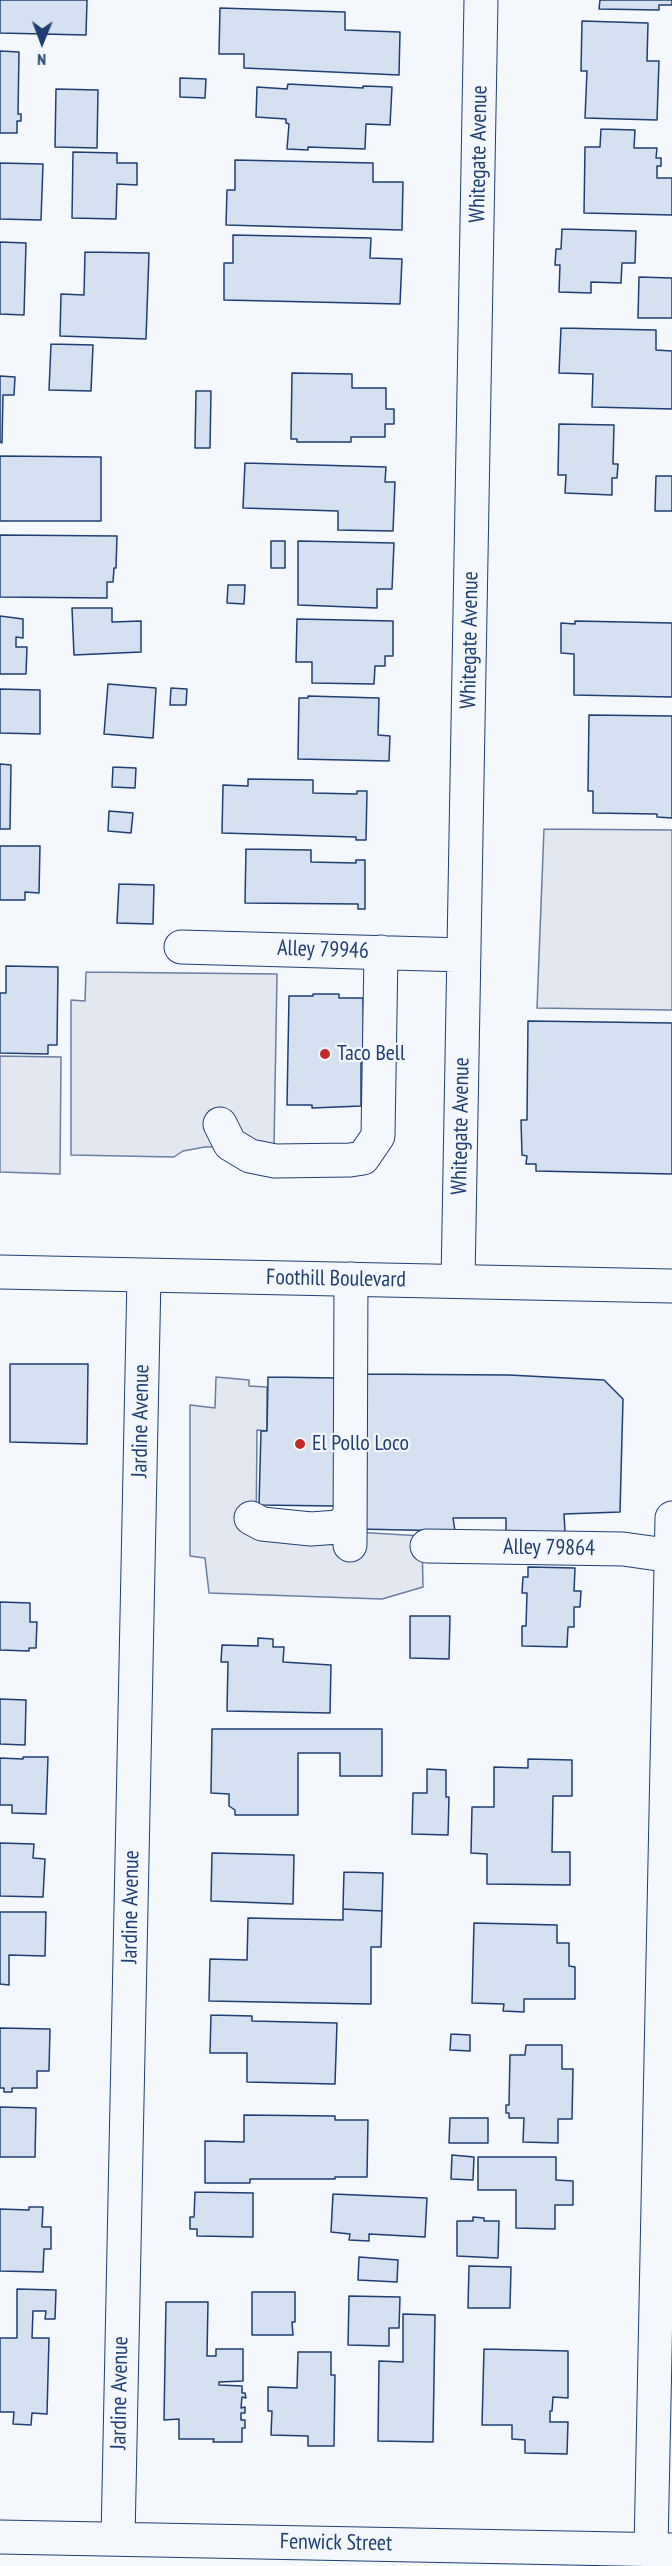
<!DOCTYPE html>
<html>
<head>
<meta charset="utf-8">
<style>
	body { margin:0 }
	#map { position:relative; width:672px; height:2566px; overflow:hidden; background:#f4f7fb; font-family:"PT Sans Narrow",sans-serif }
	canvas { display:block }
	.north { position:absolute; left:12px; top:12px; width:60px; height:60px; -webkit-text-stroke:4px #f4f7fb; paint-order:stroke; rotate:181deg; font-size:16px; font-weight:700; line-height:24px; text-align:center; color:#1d3f73 }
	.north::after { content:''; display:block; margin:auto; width:21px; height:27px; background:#1d3f73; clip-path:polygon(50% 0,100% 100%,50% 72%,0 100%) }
</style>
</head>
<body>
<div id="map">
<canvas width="672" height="2566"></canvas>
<div class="north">N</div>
</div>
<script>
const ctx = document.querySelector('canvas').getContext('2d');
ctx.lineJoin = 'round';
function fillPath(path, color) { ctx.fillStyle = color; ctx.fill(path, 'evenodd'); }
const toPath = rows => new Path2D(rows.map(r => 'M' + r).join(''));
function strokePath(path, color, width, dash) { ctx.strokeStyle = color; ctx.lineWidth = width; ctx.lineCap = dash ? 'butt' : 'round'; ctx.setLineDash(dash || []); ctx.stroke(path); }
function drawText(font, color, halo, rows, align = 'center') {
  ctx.font = font + ' "PT Sans Narrow",sans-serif'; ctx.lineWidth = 4.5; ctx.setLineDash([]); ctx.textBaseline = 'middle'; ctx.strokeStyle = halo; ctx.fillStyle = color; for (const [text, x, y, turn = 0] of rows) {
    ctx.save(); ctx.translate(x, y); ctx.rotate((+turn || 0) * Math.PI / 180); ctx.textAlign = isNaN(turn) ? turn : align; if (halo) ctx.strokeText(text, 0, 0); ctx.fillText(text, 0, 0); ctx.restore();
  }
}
const parking = toPath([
	[544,829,672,830,672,1010,537,1008,544,829],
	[86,972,277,974,274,1146,205,1147,183,1151,174,1157,71,1155,71,1000,85,1001,86,972],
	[0,1056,61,1057,60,1174,0,1172,0,1056],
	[216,1377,249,1380,249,1386,267,1387,267,1431,257,1430,256,1537,355,1532,422,1536,423,1587,382,1599,209,1593,205,1558,190,1556,190,1405,215,1408,216,1377]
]);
const building = toPath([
	[0,0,87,0,86,35,0,33,0,0],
	[600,0,672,0,672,5,659,5,659,10,599,9,600,0],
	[220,8,345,12,345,30,400,32,399,75,244,68,244,54,219,54,220,8],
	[582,21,648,23,647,61,659,61,657,120,585,118,587,71,581,71,582,21],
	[0,51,19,52,18,114,21,114,21,121,17,121,17,133,0,133,0,51],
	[180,78,206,79,205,98,180,97,180,78],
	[288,84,363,88,363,86,392,87,390,125,366,124,365,149,308,147,308,150,287,149,289,124,286,123,286,119,256,117,257,87,287,89,288,84],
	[56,89,98,90,97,148,55,147,56,89],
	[601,129,635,130,634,148,657,148,656,158,661,158,661,166,657,166,657,178,672,178,672,215,584,213,585,147,600,147,601,129],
	[73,152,117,153,117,163,137,163,137,185,117,184,116,219,72,218,73,152],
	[235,160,373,163,373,182,403,182,402,230,226,225,227,190,235,190,235,160],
	[0,163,43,164,41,220,0,219,0,163],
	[562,229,636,231,635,263,622,263,621,283,591,282,591,293,559,292,560,265,555,265,556,249,561,249,562,229],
	[233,235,371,238,370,258,402,259,400,304,224,300,224,263,233,263,233,235],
	[0,242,26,243,24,315,0,314,0,242],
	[85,252,149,253,146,339,60,336,61,294,84,295,85,252],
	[639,277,672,278,672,318,638,318,639,277],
	[561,328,656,330,656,350,672,351,672,409,592,407,593,374,559,373,561,328],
	[51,344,93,345,91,391,49,390,51,344],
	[292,373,352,374,352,388,386,388,386,409,394,409,394,424,385,424,385,437,351,437,351,442,297,442,297,439,291,439,292,373],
	[0,376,15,377,14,395,3,395,2,443,0,442,0,376],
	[196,391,211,391,210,448,195,448,196,391],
	[559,424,614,425,613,464,618,464,617,478,612,478,612,495,565,493,566,475,558,475,559,424],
	[0,456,101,457,101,521,0,521,0,456],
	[245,463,386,467,385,482,395,482,393,531,338,530,338,511,243,508,245,463],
	[656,476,672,476,672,511,655,511,656,476],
	[0,535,117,536,116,568,114,568,113,582,107,582,107,598,0,597,0,535],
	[271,541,285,541,285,568,271,568,271,541],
	[298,541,394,543,392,589,377,589,377,608,298,605,298,541],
	[228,585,245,585,244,604,227,603,228,585],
	[72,608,112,608,112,622,141,621,141,652,74,655,72,608],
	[0,616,23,619,23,638,16,637,16,647,27,647,26,674,0,674,0,616],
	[297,619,393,621,393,656,385,656,385,666,375,666,374,684,312,683,312,662,296,662,297,619],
	[575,621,672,623,672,697,574,695,574,654,561,653,561,623,575,624,575,621],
	[108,684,156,688,153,738,104,734,108,684],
	[171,688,187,689,186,705,170,705,171,688],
	[0,689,40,690,40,734,0,733,0,689],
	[308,696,379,698,378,735,390,736,389,761,298,759,299,698,308,698,308,696],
	[589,715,672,716,672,818,657,817,657,814,593,813,593,791,588,791,589,715],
	[0,764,11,765,10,829,0,829,0,764],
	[113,767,136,768,135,788,112,787,113,767],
	[248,779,313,780,313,793,357,794,357,791,367,791,366,840,356,840,356,837,222,833,223,785,248,786,248,779],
	[109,811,133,813,131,833,108,831,109,811],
	[0,846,40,846,39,893,25,892,25,900,0,900,0,846],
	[246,849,311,850,311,862,356,863,356,860,365,860,365,909,358,909,358,904,245,903,246,849],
	[119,884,154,885,153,924,117,923,119,884],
	[6,966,58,967,57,1045,48,1045,48,1054,0,1053,0,993,6,993,6,966],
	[313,994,339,994,339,998,363,998,364,1063,361,1063,361,1106,312,1108,312,1105,287,1105,289,996,313,996,313,994],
	[528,1021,672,1023,672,1174,536,1171,536,1164,526,1164,527,1156,522,1155,521,1120,527,1120,528,1021],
	[10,1364,88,1364,87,1444,10,1442,10,1364],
	[360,1374,509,1375,604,1380,623,1399,620,1512,564,1514,565,1532,506,1532,506,1518,453,1518,455,1531,357,1529,360,1374],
	[268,1377,337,1378,334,1506,259,1505,261,1431,267,1431,268,1377],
	[528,1567,575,1568,574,1591,581,1591,580,1607,574,1607,574,1627,568,1627,567,1647,522,1646,522,1626,526,1626,527,1593,522,1593,523,1577,528,1577,528,1567],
	[0,1602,30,1603,30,1622,37,1622,36,1648,29,1648,29,1651,0,1650,0,1602],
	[410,1616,450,1616,449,1659,410,1658,410,1616],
	[258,1638,273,1639,273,1647,284,1647,283,1662,331,1665,330,1713,227,1711,228,1662,221,1662,222,1645,258,1646,258,1638],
	[0,1699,26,1700,25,1745,0,1744,0,1699],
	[212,1729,382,1729,382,1776,340,1776,340,1753,298,1753,298,1815,235,1815,235,1810,229,1806,229,1794,211,1793,212,1729],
	[23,1757,48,1757,46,1814,12,1813,12,1805,0,1805,0,1758,23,1759,23,1757],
	[528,1759,572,1760,572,1796,553,1796,552,1852,570,1852,570,1885,487,1884,487,1854,471,1853,472,1807,494,1807,494,1767,528,1768,528,1759],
	[427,1769,446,1770,446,1797,449,1797,448,1835,412,1834,413,1793,427,1793,427,1769],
	[0,1843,34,1844,33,1858,45,1859,43,1897,0,1896,0,1843],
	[212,1853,294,1855,293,1904,211,1901,212,1853],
	[344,1872,383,1873,382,1911,343,1909,344,1872],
	[343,1909,382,1911,381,1947,371,1947,371,2004,209,2001,210,1959,247,1960,248,1918,343,1920,343,1909],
	[0,1912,46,1912,45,1956,9,1955,9,1985,0,1984,0,1912],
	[474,1923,557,1925,557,1943,569,1943,569,1966,575,1967,575,1999,524,1999,524,2012,503,2011,504,2004,472,2003,474,1923],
	[211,2015,252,2016,252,2021,337,2023,335,2084,247,2082,247,2053,210,2053,211,2015],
	[0,2028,50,2029,49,2071,37,2071,37,2088,12,2088,12,2092,4,2092,4,2088,0,2088,0,2028],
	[451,2034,470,2035,470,2051,450,2050,451,2034],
	[526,2045,562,2045,562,2069,573,2069,572,2119,558,2119,558,2143,523,2142,524,2118,509,2118,509,2113,506,2113,506,2105,509,2105,510,2055,525,2055,526,2045],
	[0,2107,36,2108,35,2157,0,2157,0,2107],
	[244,2115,335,2116,335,2120,368,2120,367,2177,335,2177,335,2179,250,2179,250,2183,205,2183,205,2141,244,2142,244,2115],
	[450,2118,488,2118,488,2143,449,2143,450,2118],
	[452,2155,474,2157,473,2180,451,2179,452,2155],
	[478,2157,556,2157,556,2180,573,2181,573,2205,555,2205,555,2229,516,2228,516,2190,478,2190,478,2157],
	[195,2192,253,2193,253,2237,197,2236,197,2229,190,2229,190,2217,194,2217,195,2192],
	[333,2194,427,2198,425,2237,369,2234,369,2241,349,2240,350,2234,331,2232,333,2194],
	[29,2207,43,2207,42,2227,51,2227,51,2249,44,2249,43,2272,0,2271,0,2209,29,2210,29,2207],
	[473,2217,484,2218,484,2221,499,2221,498,2258,457,2256,457,2221,473,2221,473,2217],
	[359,2257,398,2260,397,2282,358,2280,359,2257],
	[469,2266,511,2267,510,2308,468,2308,469,2266],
	[17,2289,56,2290,55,2319,45,2319,46,2311,33,2311,32,2338,49,2338,47,2414,32,2413,31,2425,13,2424,14,2412,0,2412,0,2338,17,2338,17,2289],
	[252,2292,295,2292,295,2322,292,2322,293,2335,252,2335,252,2292],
	[349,2296,400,2297,399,2328,389,2328,389,2346,348,2345,349,2296],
	[166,2302,208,2302,207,2356,216,2356,216,2349,243,2349,243,2381,219,2382,219,2385,242,2386,242,2393,245,2393,246,2398,242,2397,241,2408,245,2407,245,2413,241,2413,241,2420,245,2420,245,2428,242,2428,242,2442,213,2442,214,2439,179,2439,179,2419,164,2420,166,2302],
	[403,2314,435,2315,433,2442,378,2441,379,2361,403,2362,403,2314],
	[484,2349,568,2351,568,2398,553,2397,552,2411,550,2411,550,2422,568,2422,567,2454,525,2453,525,2440,512,2439,512,2425,482,2425,484,2349],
	[298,2352,331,2352,331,2375,335,2375,334,2446,308,2446,308,2436,271,2435,272,2411,268,2411,268,2387,297,2388,298,2352]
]);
const minor = toPath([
	[181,947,464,955],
	[220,1124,230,1144,250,1156,275,1161,350,1160,363,1158,378,1136,381,952],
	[458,1281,481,0],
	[251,1518,262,1524,311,1529,338,1527,350,1517],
	[350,1545,351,1279],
	[427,1546,623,1549,672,1556],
	[0,2537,672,2550],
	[118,2539,144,1276],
	[651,2549,672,1518]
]);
const major = toPath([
	[0,1272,672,1286]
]);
const markers = [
	[325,1054,6,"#c62828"],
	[300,1444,6,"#c62828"]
];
const streetNames = [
	["Whitegate Avenue",479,154,-89],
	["Whitegate Avenue",470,640,-89],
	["Alley 79946",323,950,2],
	["Whitegate Avenue",461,1126,-89],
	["Foothill Boulevard",336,1279,1],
	["Jardine Avenue",141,1421,-89],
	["Alley 79864",549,1548,1],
	["Jardine Avenue",131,1907,-89],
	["Jardine Avenue",120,2393,-89],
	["Fenwick Street",336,2543,1]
];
const poiNames = [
	["Taco Bell",337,1054],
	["El Pollo Loco",312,1444]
];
fillPath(parking, '#e3e8f0');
strokePath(parking, '#687fa3', 1.5);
fillPath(building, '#d5e0f0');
strokePath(building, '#1d3f73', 1.5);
strokePath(minor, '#1d3f73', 35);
strokePath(major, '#1d3f73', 35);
strokePath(minor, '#f4f7fb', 33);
strokePath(major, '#f4f7fb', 33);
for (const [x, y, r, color] of markers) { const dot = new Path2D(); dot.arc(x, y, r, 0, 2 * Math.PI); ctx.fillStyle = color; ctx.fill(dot); strokePath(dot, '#f4f7fb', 2); }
drawText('22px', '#1d3f73', '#f4f7fb', streetNames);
drawText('22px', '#1d3f73', '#f4f7fb', poiNames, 'left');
</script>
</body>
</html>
